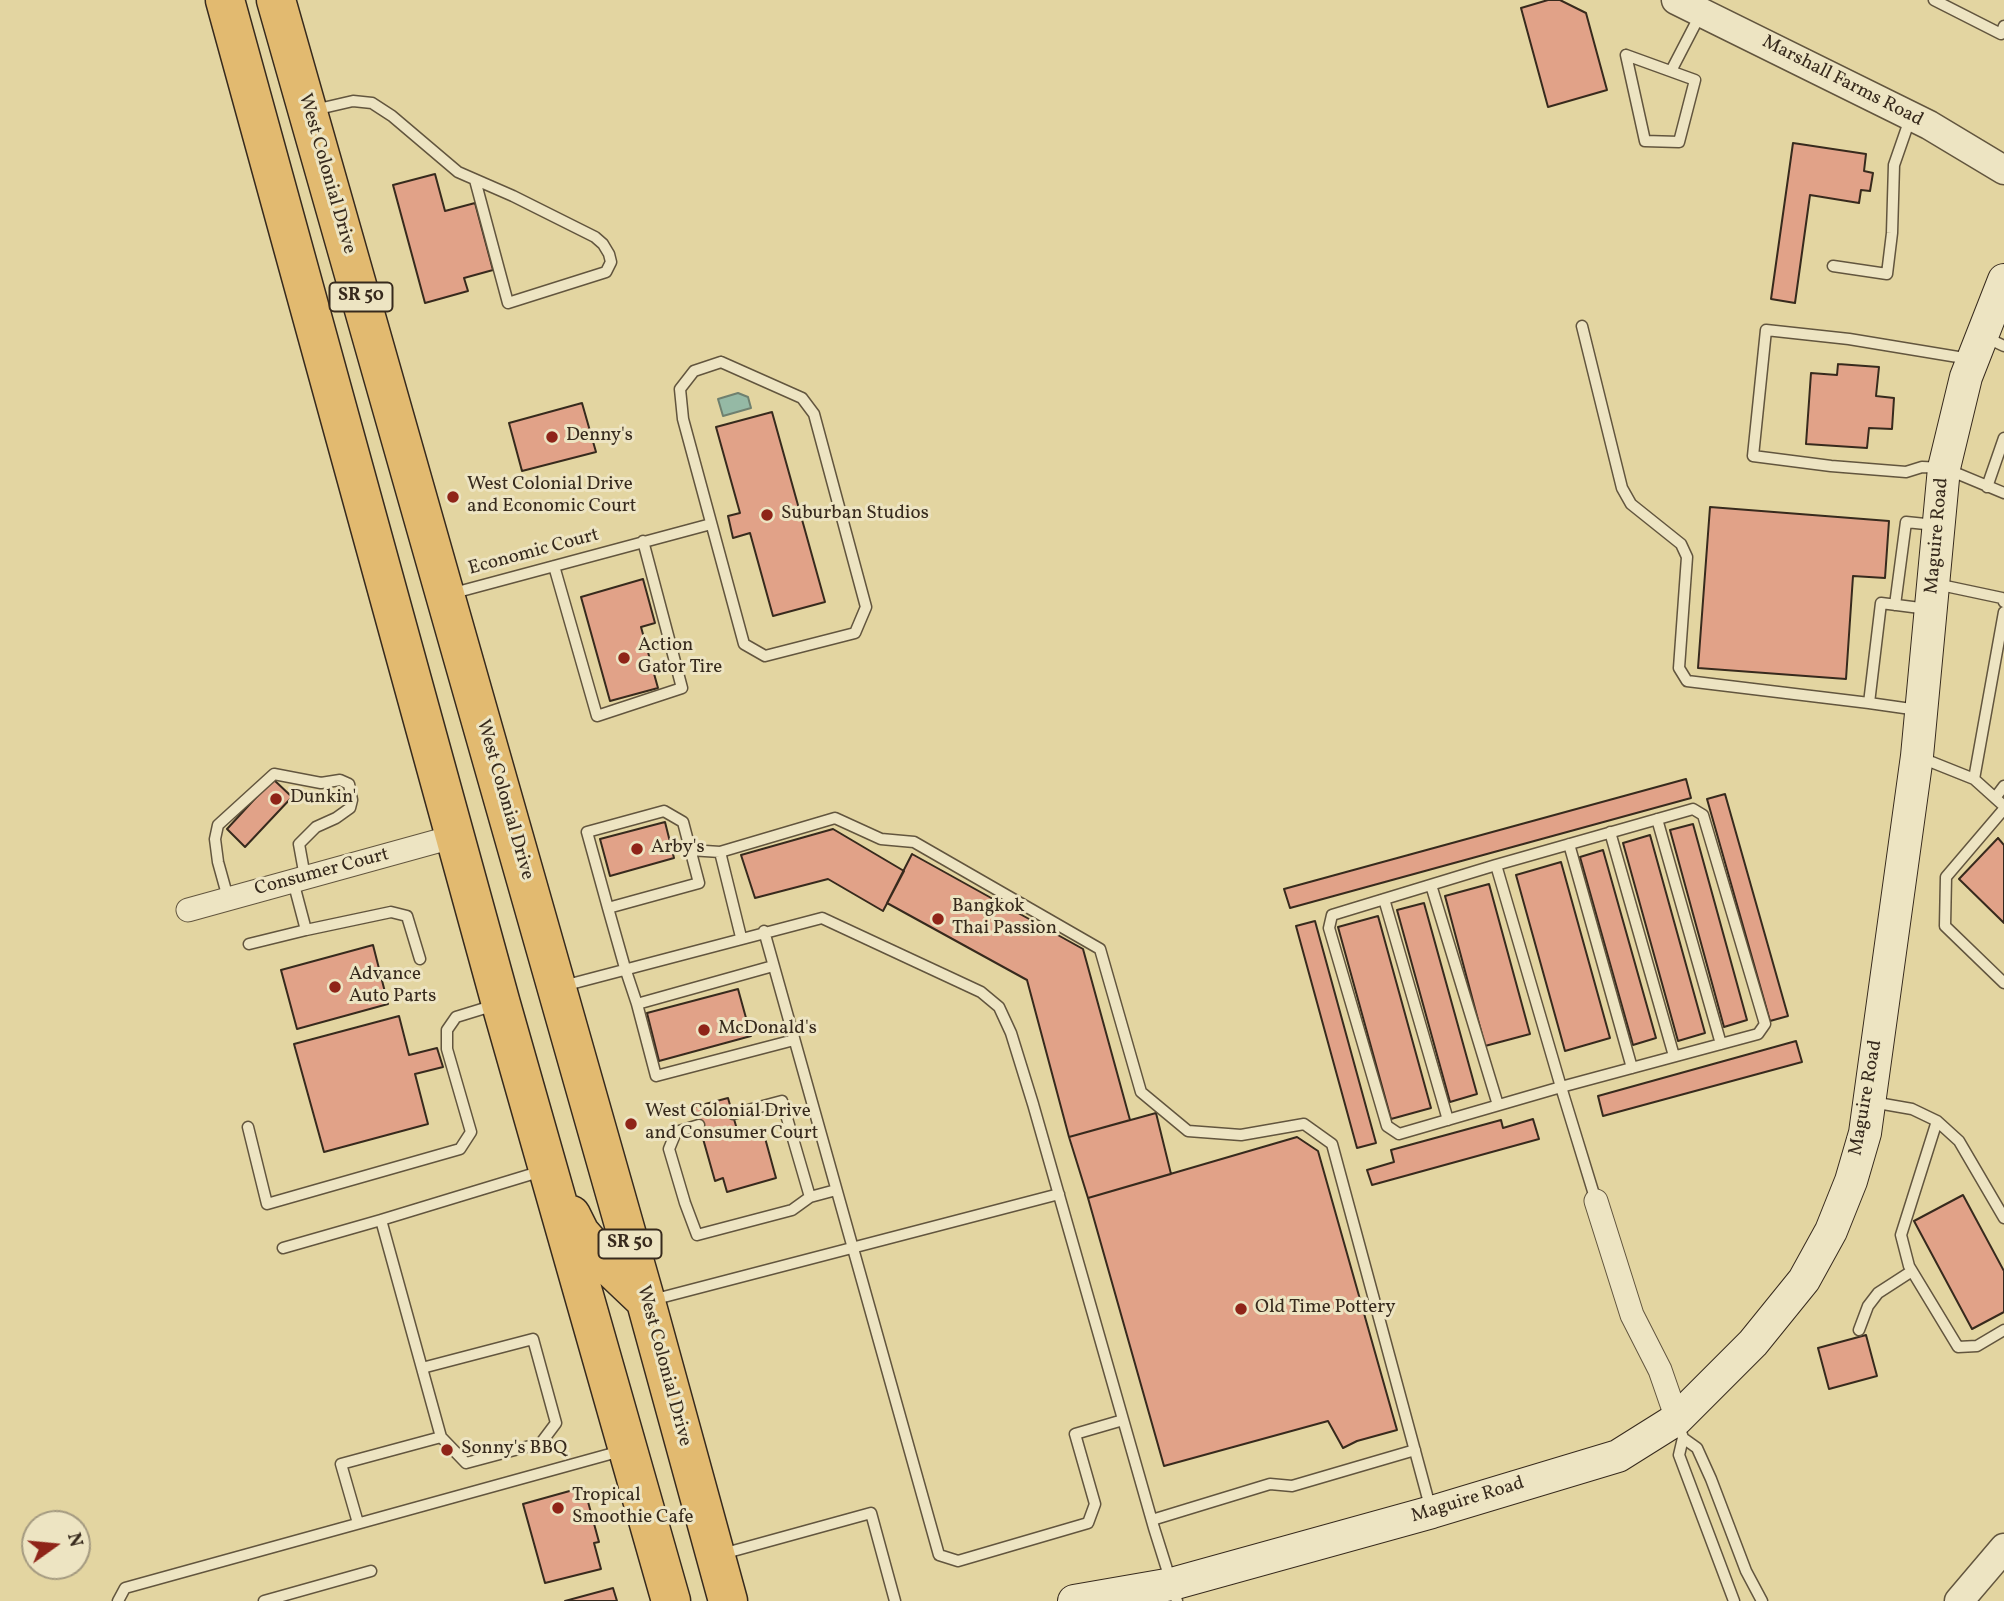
<!DOCTYPE html>
<html>
<head>
<meta charset="utf-8">
<style>
	body { margin:0 }
	#map { position:relative; width:2004px; height:1601px; overflow:hidden; background:#e3d5a1; font-family:Vollkorn,serif }
	canvas { display:block }
	.north { position:absolute; left:21px; top:1510px; width:70px; height:70px; box-sizing:border-box; background:#ede4c2; border:2px solid #a49a80; border-radius:50%; rotate:75deg; font-size:19px; font-weight:700; line-height:28px; text-align:center; color:#372a1d }
	.north::after { content:''; display:block; margin:auto; width:24px; height:32px; background:#8f2418; clip-path:polygon(50% 0,100% 100%,50% 72%,0 100%) }
</style>
</head>
<body>
<div id="map">
<canvas width="2004" height="1601"></canvas>
<div class="north">N</div>
</div>
<script>
const ctx = document.querySelector('canvas').getContext('2d');
ctx.lineJoin = 'round';
function fillPath(path, color) { ctx.fillStyle = color; ctx.fill(path, 'evenodd'); }
const toPath = rows => new Path2D(rows.map(r => 'M' + r).join(''));
function strokePath(path, color, width, dash) { ctx.strokeStyle = color; ctx.lineWidth = width; ctx.lineCap = dash ? 'butt' : 'round'; ctx.setLineDash(dash || []); ctx.stroke(path); }
function drawText(font, color, halo, rows, align = 'center') {
  ctx.font = font + ' Vollkorn,serif'; ctx.lineWidth = 6; ctx.setLineDash([]); ctx.textBaseline = 'middle'; ctx.strokeStyle = halo; ctx.fillStyle = color; for (const [text, x, y, turn = 0] of rows) {
    ctx.save(); ctx.translate(x, y); ctx.rotate((+turn || 0) * Math.PI / 180); ctx.textAlign = isNaN(turn) ? turn : align; if (halo) ctx.strokeText(text, 0, 0); ctx.fillText(text, 0, 0); ctx.restore();
  }
}
const water = toPath([
	[738,393,748,397,751,408,723,416,718,399,738,393]
]);
const building = toPath([
	[1548,0,1560,0,1586,13,1607,90,1548,107,1521,8,1548,0],
	[1793,143,1866,154,1864,171,1873,173,1870,191,1861,190,1859,203,1810,195,1795,303,1771,299,1793,143],
	[435,174,445,211,475,203,493,270,464,278,468,291,425,303,393,185,435,174],
	[1838,364,1879,367,1876,396,1894,398,1892,429,1869,428,1867,448,1806,444,1811,373,1837,375,1838,364],
	[582,403,596,452,522,471,509,423,582,403],
	[772,412,825,602,773,616,750,533,733,538,728,516,740,513,716,427,772,412],
	[1710,507,1889,521,1885,578,1853,576,1846,679,1698,668,1710,507],
	[643,579,655,623,641,627,658,688,610,701,581,597,643,579],
	[273,779,292,797,245,847,227,829,273,779],
	[1686,779,1691,798,1290,908,1284,889,1686,779],
	[1725,794,1788,1016,1770,1021,1707,799,1725,794],
	[665,822,674,858,610,876,600,839,665,822],
	[1693,824,1747,1020,1724,1027,1670,830,1693,824],
	[833,829,904,871,883,911,828,879,755,898,741,855,833,829],
	[1650,835,1705,1033,1678,1041,1623,843,1650,835],
	[1998,838,2004,845,2004,923,1959,879,1998,838],
	[1603,850,1656,1038,1633,1045,1580,857,1603,850],
	[912,854,1083,949,1130,1120,1069,1137,1027,980,887,903,912,854],
	[1561,862,1610,1038,1565,1051,1516,875,1561,862],
	[1489,884,1530,1034,1485,1046,1445,896,1489,884],
	[1424,903,1477,1094,1450,1102,1397,910,1424,903],
	[1378,916,1431,1108,1391,1119,1338,927,1378,916],
	[1315,921,1376,1143,1357,1148,1296,926,1315,921],
	[373,945,388,1004,297,1029,281,970,373,945],
	[738,989,751,1036,659,1061,647,1013,738,989],
	[399,1016,409,1055,437,1048,443,1067,415,1074,428,1124,324,1152,294,1044,399,1016],
	[1796,1041,1802,1062,1603,1116,1598,1096,1796,1041],
	[728,1098,738,1133,762,1127,776,1178,727,1192,723,1178,715,1181,694,1107,728,1098],
	[1156,1113,1171,1174,1088,1198,1069,1137,1156,1113],
	[1533,1119,1539,1139,1372,1185,1367,1170,1394,1162,1391,1150,1501,1120,1503,1128,1533,1119],
	[1297,1137,1318,1151,1397,1430,1357,1441,1343,1448,1328,1421,1164,1466,1088,1198,1297,1137],
	[1963,1195,2004,1271,2004,1312,1972,1329,1914,1221,1963,1195],
	[1866,1335,1877,1376,1829,1389,1818,1348,1866,1335],
	[584,1487,599,1542,594,1543,601,1569,545,1583,523,1504,584,1487],
	[613,1588,617,1601,565,1601,613,1588]
]);
const service = toPath([
	[1934,0,2001,34,2004,26],
	[1626,55,1695,80,1679,142,1645,141,1626,55],
	[1671,71,1700,15],
	[314,110,353,101,372,103,392,116,458,172,513,196,595,237,603,244,609,254,611,262,606,272,508,303,475,180],
	[1833,266,1887,274,1892,233,1894,165,1911,116],
	[1582,326,1622,488,1631,504,1681,544,1687,557,1679,668,1687,681,1869,703],
	[1985,337,2004,346],
	[1970,359,1849,339,1766,330,1753,456,1831,466,1906,472,1922,467,1944,468,2004,493],
	[721,362,802,398,814,414,866,607,855,633,765,656,744,644,683,419,680,389,694,371,721,362],
	[1987,487,2004,438],
	[554,566,597,716,682,688,643,541],
	[1936,584,2002,598,2004,602],
	[450,594,711,524],
	[1895,605,1906,522,1935,525],
	[1918,710,1869,703,1881,603,1928,609],
	[1919,757,1974,779,2004,806],
	[1974,779,2004,612],
	[1995,798,2004,786],
	[2004,809,1946,877,1945,926,2004,983],
	[1657,819,1721,1044],
	[1610,832,1674,1056],
	[1569,844,1632,1068],
	[690,850,720,852],
	[1496,865,1332,915,1329,928,1387,1126,1399,1134,1561,1087,1758,1034,1765,1024,1703,815,1693,809,1496,865,1561,1087,1596,1201],
	[293,881,306,930,391,912,407,916,420,959],
	[1431,885,1498,1105],
	[228,898,218,862,215,839,218,825,274,774,321,783,340,780,349,784,352,800,350,808,336,818,316,827,299,844,305,877],
	[1384,899,1448,1120],
	[608,908,699,883,683,822,664,811,587,832,608,908,625,968,637,1004,773,966],
	[764,931,939,1555,958,1561,1088,1523,1095,1504,1075,1434,1123,1420],
	[741,937,720,852,835,818,881,839,914,842,1100,949,1141,1092,1188,1131,1241,1135,1304,1124,1332,1144,1431,1510],
	[249,944,306,930],
	[563,986,822,918,981,992,999,1007,1011,1033,1033,1104,1154,1528,1177,1601],
	[637,1004,656,1076,794,1040],
	[1872,1102,1912,1109,1937,1121,1959,1141,2004,1218],
	[1937,1121,1901,1235,1909,1266,1958,1347,1977,1346,2004,1330],
	[699,1125,676,1132,669,1149,685,1203,697,1235,792,1210,810,1197,782,1101,733,1114],
	[248,1127,267,1204,460,1149,471,1132,447,1049,447,1030,456,1017,495,1005],
	[810,1197,836,1190],
	[381,1220,542,1171],
	[283,1248,381,1220,441,1437,341,1464,358,1523],
	[652,1300,1059,1194],
	[1859,1330,1868,1306,1878,1293,1912,1271],
	[422,1368,533,1339,556,1423,541,1443,466,1463,441,1437],
	[1678,1422,1683,1438,1679,1455,1734,1601],
	[1683,1438,1697,1448,1711,1479,1746,1571,1762,1601],
	[1152,1520,1270,1484,1292,1486,1415,1450],
	[722,1554,871,1513,895,1601],
	[118,1601,125,1588,621,1451],
	[264,1601,371,1571]
]);
const minor = toPath([
	[188,910,456,836],
	[1596,1201,1632,1315,1660,1370,1677,1419]
]);
const tertiary = toPath([
	[1676,0,1929,125,2004,170],
	[1959,1601,2004,1548]
]);
const secondary = toPath([
	[1074,1601,1172,1584,1432,1512,1618,1456,1677,1419,1753,1343,1804,1280,1831,1231,1851,1181,1865,1133,1917,756,1944,468,1966,377,2004,280]
]);
const trunk = toPath([
	[225,0,501,1004,671,1601],
	[276,0,646,1302,728,1601],
	[571,1215,580,1233,607,1264,646,1301]
]);
const markers = [
	[552,437,7,"#8f2418"],
	[453,497,7,"#8f2418"],
	[767,515,7,"#8f2418"],
	[624,658,7,"#8f2418"],
	[276,799,7,"#8f2418"],
	[637,849,7,"#8f2418"],
	[938,919,7,"#8f2418"],
	[335,987,7,"#8f2418"],
	[704,1030,7,"#8f2418"],
	[631,1124,7,"#8f2418"],
	[1241,1309,7,"#8f2418"],
	[447,1450,7,"#8f2418"],
	[558,1508,7,"#8f2418"]
];
const shields = [
	[361,297,63],
	[630,1244,63]
];
const shieldNames = [
	["SR 50",361,297],
	["SR 50",630,1244]
];
const streetNames = [
	["Marshall Farms Road",1842,82,27],
	["West Colonial Drive",326,174,74],
	["Maguire Road",1938,536,-85],
	["Economic Court",534,553,-15],
	["West Colonial Drive",504,800,74],
	["Consumer Court",322,873,-15],
	["Maguire Road",1867,1098,-80],
	["West Colonial Drive",663,1366,75],
	["Maguire Road",1468,1501,-17]
];
const poiNames = [
	["Denny's",566,437],
	["West Colonial Drive",467,486],
	["and Economic Court",467,508],
	["Suburban Studios",781,515],
	["Action",638,647],
	["Gator Tire",638,669],
	["Dunkin'",290,799],
	["Arby's",651,849],
	["Bangkok",952,908],
	["Thai Passion",952,930],
	["Advance",349,976],
	["Auto Parts",349,998],
	["McDonald's",718,1030],
	["West Colonial Drive",645,1113],
	["and Consumer Court",645,1135],
	["Old Time Pottery",1255,1309],
	["Sonny's BBQ",461,1450],
	["Tropical",572,1497],
	["Smoothie Cafe",572,1519]
];
fillPath(water, '#95b9a5');
strokePath(water, '#6f806f', 2);
fillPath(building, '#e1a288');
strokePath(building, '#372a1d', 2);
strokePath(service, '#62553e', 13);
strokePath(minor, '#62553e', 25);
strokePath(tertiary, '#62553e', 31);
strokePath(secondary, '#372a1d', 34);
strokePath(trunk, '#372a1d', 41);
strokePath(service, '#ede4c2', 10);
strokePath(minor, '#ede4c2', 23);
strokePath(tertiary, '#ede4c2', 28);
strokePath(secondary, '#ede4c2', 32);
strokePath(trunk, '#e2ba70', 38);
for (const [x, y, r, color] of markers) { const dot = new Path2D(); dot.arc(x, y, r, 0, 2 * Math.PI); ctx.fillStyle = color; ctx.fill(dot); strokePath(dot, '#ede4c2', 2.5); }
for (const [x, y, w] of shields) { const box = new Path2D(); box.roundRect(x - w / 2, y - 14.5, w, 29, 5); ctx.fillStyle = '#ede4c2'; ctx.fill(box); strokePath(box, '#372a1d', 2); }
drawText('bold 18px', '#372a1d', null, shieldNames);
drawText('19px', '#372a1d', '#ede4c2', streetNames);
drawText('19px', '#372a1d', '#ede4c2', poiNames, 'left');
</script>
</body>
</html>
